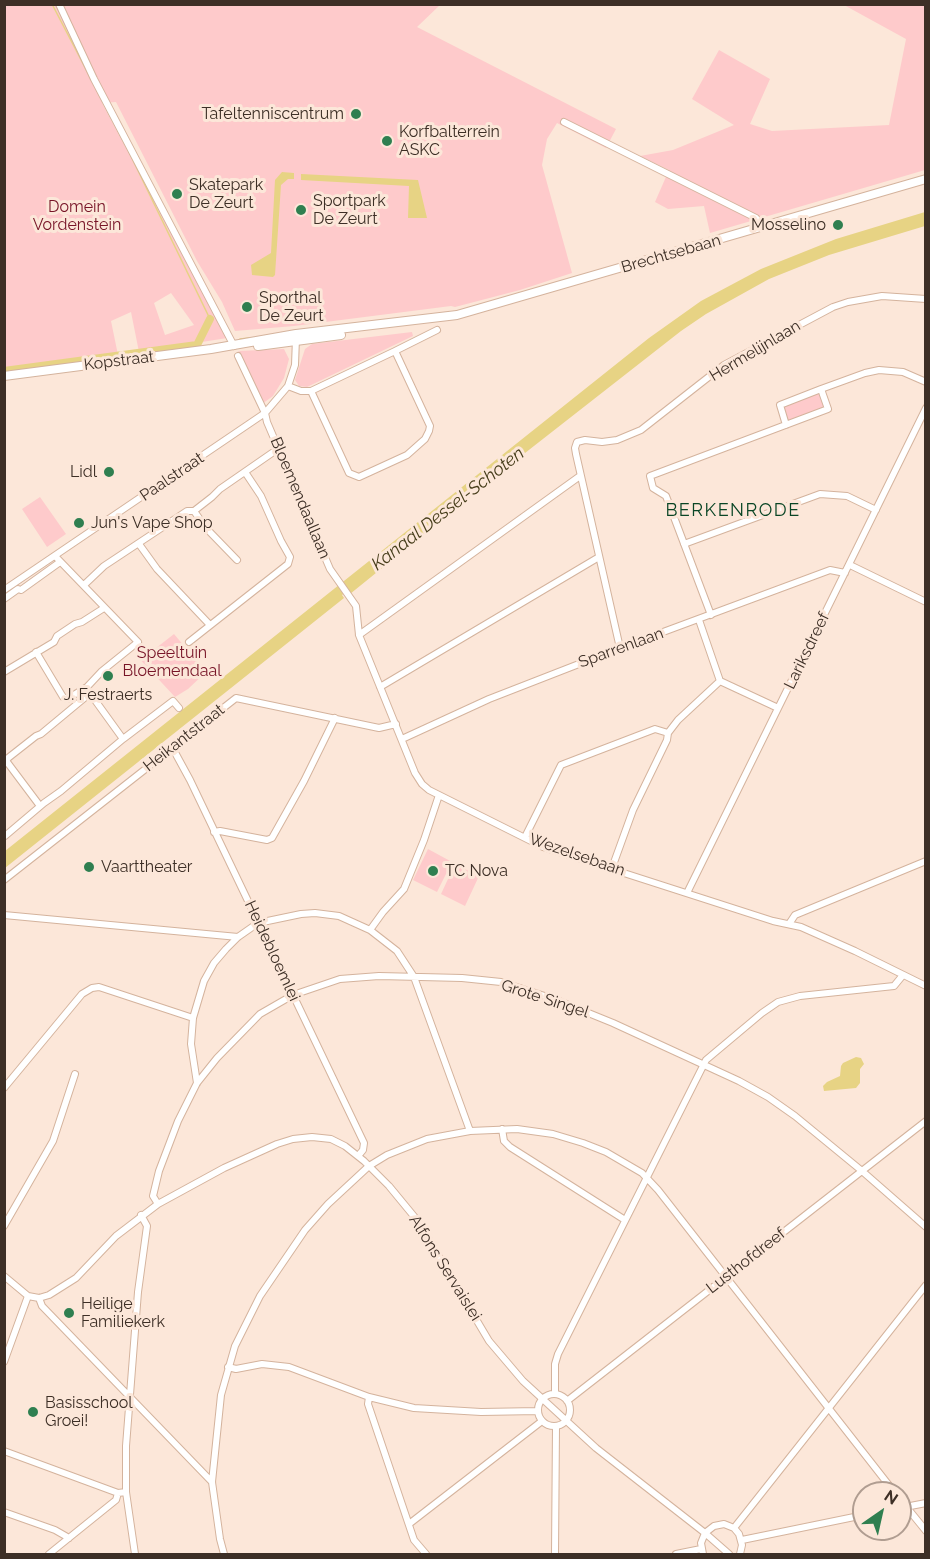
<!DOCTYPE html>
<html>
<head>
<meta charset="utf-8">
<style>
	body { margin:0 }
	#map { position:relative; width:930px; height:1559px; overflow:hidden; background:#fce7d9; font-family:Raleway,sans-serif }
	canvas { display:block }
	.frame { position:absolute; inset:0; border:6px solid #3d2f26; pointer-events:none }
	.north { position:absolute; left:852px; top:1481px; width:60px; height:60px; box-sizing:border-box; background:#fce7d9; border:2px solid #b09d91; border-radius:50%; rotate:34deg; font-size:16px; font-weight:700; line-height:24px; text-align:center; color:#3d2f26 }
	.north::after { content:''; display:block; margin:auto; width:21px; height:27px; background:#2f7f50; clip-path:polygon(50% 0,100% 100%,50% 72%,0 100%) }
</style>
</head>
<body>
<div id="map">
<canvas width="930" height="1559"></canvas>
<div class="frame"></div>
<div class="north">N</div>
</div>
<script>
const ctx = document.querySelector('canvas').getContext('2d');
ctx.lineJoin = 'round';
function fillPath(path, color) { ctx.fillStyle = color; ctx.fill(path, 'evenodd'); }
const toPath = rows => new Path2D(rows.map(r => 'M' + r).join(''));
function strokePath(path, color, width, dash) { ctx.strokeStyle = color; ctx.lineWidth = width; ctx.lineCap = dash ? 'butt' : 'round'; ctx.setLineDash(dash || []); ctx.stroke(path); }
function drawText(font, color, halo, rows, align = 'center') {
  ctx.font = font + ' Raleway,sans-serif'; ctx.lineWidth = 6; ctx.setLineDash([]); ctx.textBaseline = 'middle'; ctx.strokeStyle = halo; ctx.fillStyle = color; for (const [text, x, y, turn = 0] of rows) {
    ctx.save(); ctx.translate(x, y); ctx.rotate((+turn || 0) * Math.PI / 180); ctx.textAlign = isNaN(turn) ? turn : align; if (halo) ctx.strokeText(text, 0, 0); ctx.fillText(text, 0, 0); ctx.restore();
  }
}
const green = toPath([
	[4,5,440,5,417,27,616,129,606,148,557,123,547,139,542,165,572,273,520,290,455,307,451,306,294,326,235,331,222,302,197,261,116,102,102,103,227,338,139,352,131,312,111,321,118,355,5,370],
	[171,293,194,325,165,335,154,303],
	[844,5,925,5,925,170,710,233,704,206,668,209,655,202,669,170,640,156,673,150,734,125,692,99,719,50,770,79,750,124,772,131,889,125,906,39],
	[412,332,413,336,307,387,299,386,295,380,305,349,312,344],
	[284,349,289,359,284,378,273,396,262,404,239,351],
	[820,392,826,407,787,422,781,407],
	[40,497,66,534,47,547,22,509],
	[174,634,206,672,188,689,175,697,136,655,143,648,148,653,151,652],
	[428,849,452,862,437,892,413,880],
	[455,864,479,876,465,906,441,894]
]);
const water = toPath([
	[282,172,294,173,294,179,288,179,281,185,275,275,273,277,252,275,251,265,271,253,275,180],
	[301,174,418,180,427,218,408,218,409,186,301,180],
	[925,212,925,226,829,255,769,279,706,314,681,331,502,471,350,594,347,591,342,595,344,598,5,868,5,851,649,338,701,301,761,269,836,239],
	[856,1057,861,1058,864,1064,860,1069,860,1083,856,1088,824,1091,823,1086,827,1082,840,1076,841,1066,843,1063]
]);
const stream = toPath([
	[52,4,128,150,210,319],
	[240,339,249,338]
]);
const river = toPath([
	[4,371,197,345,210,319]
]);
const minor = toPath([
	[59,4,94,79,234,346],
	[564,122,756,218,765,227],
	[395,351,437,330],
	[238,356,265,413,267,422,330,569,356,606,359,635,415,773,422,784,429,790,543,847,773,921,801,927,855,951,926,986],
	[288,386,301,391,311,391,395,351,430,426,429,431,425,439,407,455,359,477,349,473,311,391],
	[821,389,865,373,879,370,903,372,926,382],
	[194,511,206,528,237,560],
	[139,544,157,569,210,625],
	[684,544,820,494,847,496,876,510],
	[850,565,926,602],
	[84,585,104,566,187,511,194,511,212,497,220,489,272,453],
	[4,590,265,413,288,386,295,365,296,338],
	[4,599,18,589,21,590,60,562],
	[711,615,666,496,653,488,650,476,828,409,821,389,780,405,786,425],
	[699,620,720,681,778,708],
	[359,635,580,476],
	[189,642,288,564,290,557,281,541,261,496,245,472],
	[620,648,576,454,575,448,577,442,585,440,602,442,617,440,641,430,724,365,833,307,848,302,882,296,926,299],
	[36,652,63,697,67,699,87,687,102,671,138,642,55,556],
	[4,672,54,642,57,636,75,624,82,622,104,608],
	[380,687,599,557],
	[402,739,489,699,620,648,830,570,845,573],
	[172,747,190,780,364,1143,363,1150,358,1156],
	[7,762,40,806],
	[4,764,8,758,36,736,41,734,88,695,92,696,123,739],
	[214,832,220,831,267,840,272,838,304,781,335,718],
	[5,836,44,803,61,791,123,739,173,701,179,708],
	[525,837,561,765,655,729,668,733],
	[612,868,633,810,667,740,668,733,678,720,720,681],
	[4,880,236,698,379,728,396,724],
	[687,893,926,408],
	[4,915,238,937],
	[789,924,795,915,926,861],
	[370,930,383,912,404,889,424,840,439,795],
	[197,1083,191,1044,193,1018,204,981,214,963,226,949,238,937,258,923,301,914,315,913,339,916,370,930,397,951,414,977,470,1131],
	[4,1088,82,994,92,988,99,987,193,1018],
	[502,1129,504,1141,510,1147,625,1220],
	[158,1204,153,1196,159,1171,178,1121,197,1083,217,1058,260,1014,293,995,340,979,379,976,462,978,501,982,554,999,613,1023,739,1081,768,1097,795,1116,862,1171,926,1227],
	[4,1226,53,1141,75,1074],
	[4,1276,28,1296,39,1298,49,1295,76,1278,116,1236,158,1204,224,1168,277,1144,293,1139,312,1137,331,1139,345,1146,364,1161,389,1186,417,1220,489,1341,523,1381,596,1448,705,1533,729,1554],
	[39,1298,42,1306,212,1482],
	[4,1362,28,1296],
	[228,1367,236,1369,262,1364,289,1367,369,1397,414,1408,481,1412,538,1411],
	[555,1394,555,1364,558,1354,706,1060,762,1013,778,1002,800,996,894,986,903,975],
	'538 1410a16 16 0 1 1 32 0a16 16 0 1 1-32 0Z',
	[369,1397,368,1404,414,1540,426,1554],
	[567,1401,926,1121],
	[4,1451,118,1493,126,1492],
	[900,1499,926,1531],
	[900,1508,926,1503],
	[4,1512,55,1530,69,1538],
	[409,1524,542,1421],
	[734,1528,926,1285],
	[742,1540,864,1515],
	[49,1554,111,1504,116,1500,118,1493],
	[135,1554,126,1492,126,1446,138,1292,147,1226,141,1215],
	[224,1554,220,1539,212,1482,221,1395,235,1346,260,1296,305,1230,328,1204,369,1166,387,1155,427,1139,470,1131,517,1129,553,1134,583,1143,606,1152,642,1173,658,1190,895,1493],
	[555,1554,556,1426],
	[676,1554,701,1549],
	[703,1554,701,1543,705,1533,714,1526,724,1524,734,1528,739,1534,742,1545,740,1554]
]);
const major = toPath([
	[258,346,341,335],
	[4,376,211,349,296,334,457,315,926,179]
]);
const markers = [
	[356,114,6,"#2f7f50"],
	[387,141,6,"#2f7f50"],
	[177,194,6,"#2f7f50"],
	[301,210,6,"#2f7f50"],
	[838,225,6,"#2f7f50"],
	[247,307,6,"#2f7f50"],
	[109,472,6,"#2f7f50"],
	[79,523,6,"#2f7f50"],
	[108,676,6,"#2f7f50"],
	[89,867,6,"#2f7f50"],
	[433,871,6,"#2f7f50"],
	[69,1313,6,"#2f7f50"],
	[33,1412,6,"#2f7f50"]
];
const poiNames = [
	["Tafeltenniscentrum",344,114,"right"],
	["Korfbalterrein",399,132],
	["ASKC",399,150],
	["Skatepark",189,185],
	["De Zeurt",189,203],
	["Sportpark",313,201],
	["De Zeurt",313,219],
	["Mosselino",826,225,"right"],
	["Sporthal",259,298],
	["De Zeurt",259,316],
	["Lidl",97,472,"right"],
	["Jun's Vape Shop",91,523],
	["J. Festraerts",108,695,"center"],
	["Vaarttheater",101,867],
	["TC Nova",445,871],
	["Heilige",81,1304],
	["Familiekerk",81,1322],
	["Basisschool",45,1403],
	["Groei!",45,1421]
];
const parkNames = [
	["Domein",77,207],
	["Vordenstein",77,225],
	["Speeltuin",172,653],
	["Bloemendaal",172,671]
];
const streetNames = [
	["Brechtsebaan",671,254,-16],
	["Hermelijnlaan",755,351,-31],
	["Kopstraat",119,361,-7],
	["Paalstraat",172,477,-34],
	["Bloemendaallaan",300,498,67],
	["Sparrenlaan",621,648,-20],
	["Lariksdreef",807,651,-64],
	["Heikantstraat",184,738,-38],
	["Wezelsebaan",577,855,19],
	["Heidebloemlei",272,951,65],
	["Grote Singel",545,999,18],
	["Lusthofdreef",746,1261,-38],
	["Alfons Servaislei",445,1268,58]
];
const waterNames = [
	["Kanaal Dessel-Schoten",448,509,-38]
];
const neighbourhoodNames = [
	["BERKENRODE",733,511]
];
fillPath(green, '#fecacb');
fillPath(water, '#e7d384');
strokePath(stream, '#e7d384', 1.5);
strokePath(river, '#e7d384', 8);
strokePath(minor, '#d4b39d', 8);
strokePath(major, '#d4b39d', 10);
strokePath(minor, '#fff', 6);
strokePath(major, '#fff', 8);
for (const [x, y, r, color] of markers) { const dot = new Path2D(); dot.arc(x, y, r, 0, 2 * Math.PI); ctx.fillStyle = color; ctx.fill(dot); strokePath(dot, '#fce7d9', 2); }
drawText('16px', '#3d2f26', '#fce7d9', poiNames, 'left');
drawText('16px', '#771427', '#fce7d9', parkNames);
drawText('16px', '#3d2f26', '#fce7d9', streetNames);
drawText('italic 18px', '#463d1a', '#fce7d9', waterNames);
ctx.letterSpacing = '1.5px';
drawText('18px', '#094525', '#fce7d9', neighbourhoodNames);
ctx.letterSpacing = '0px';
</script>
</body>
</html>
